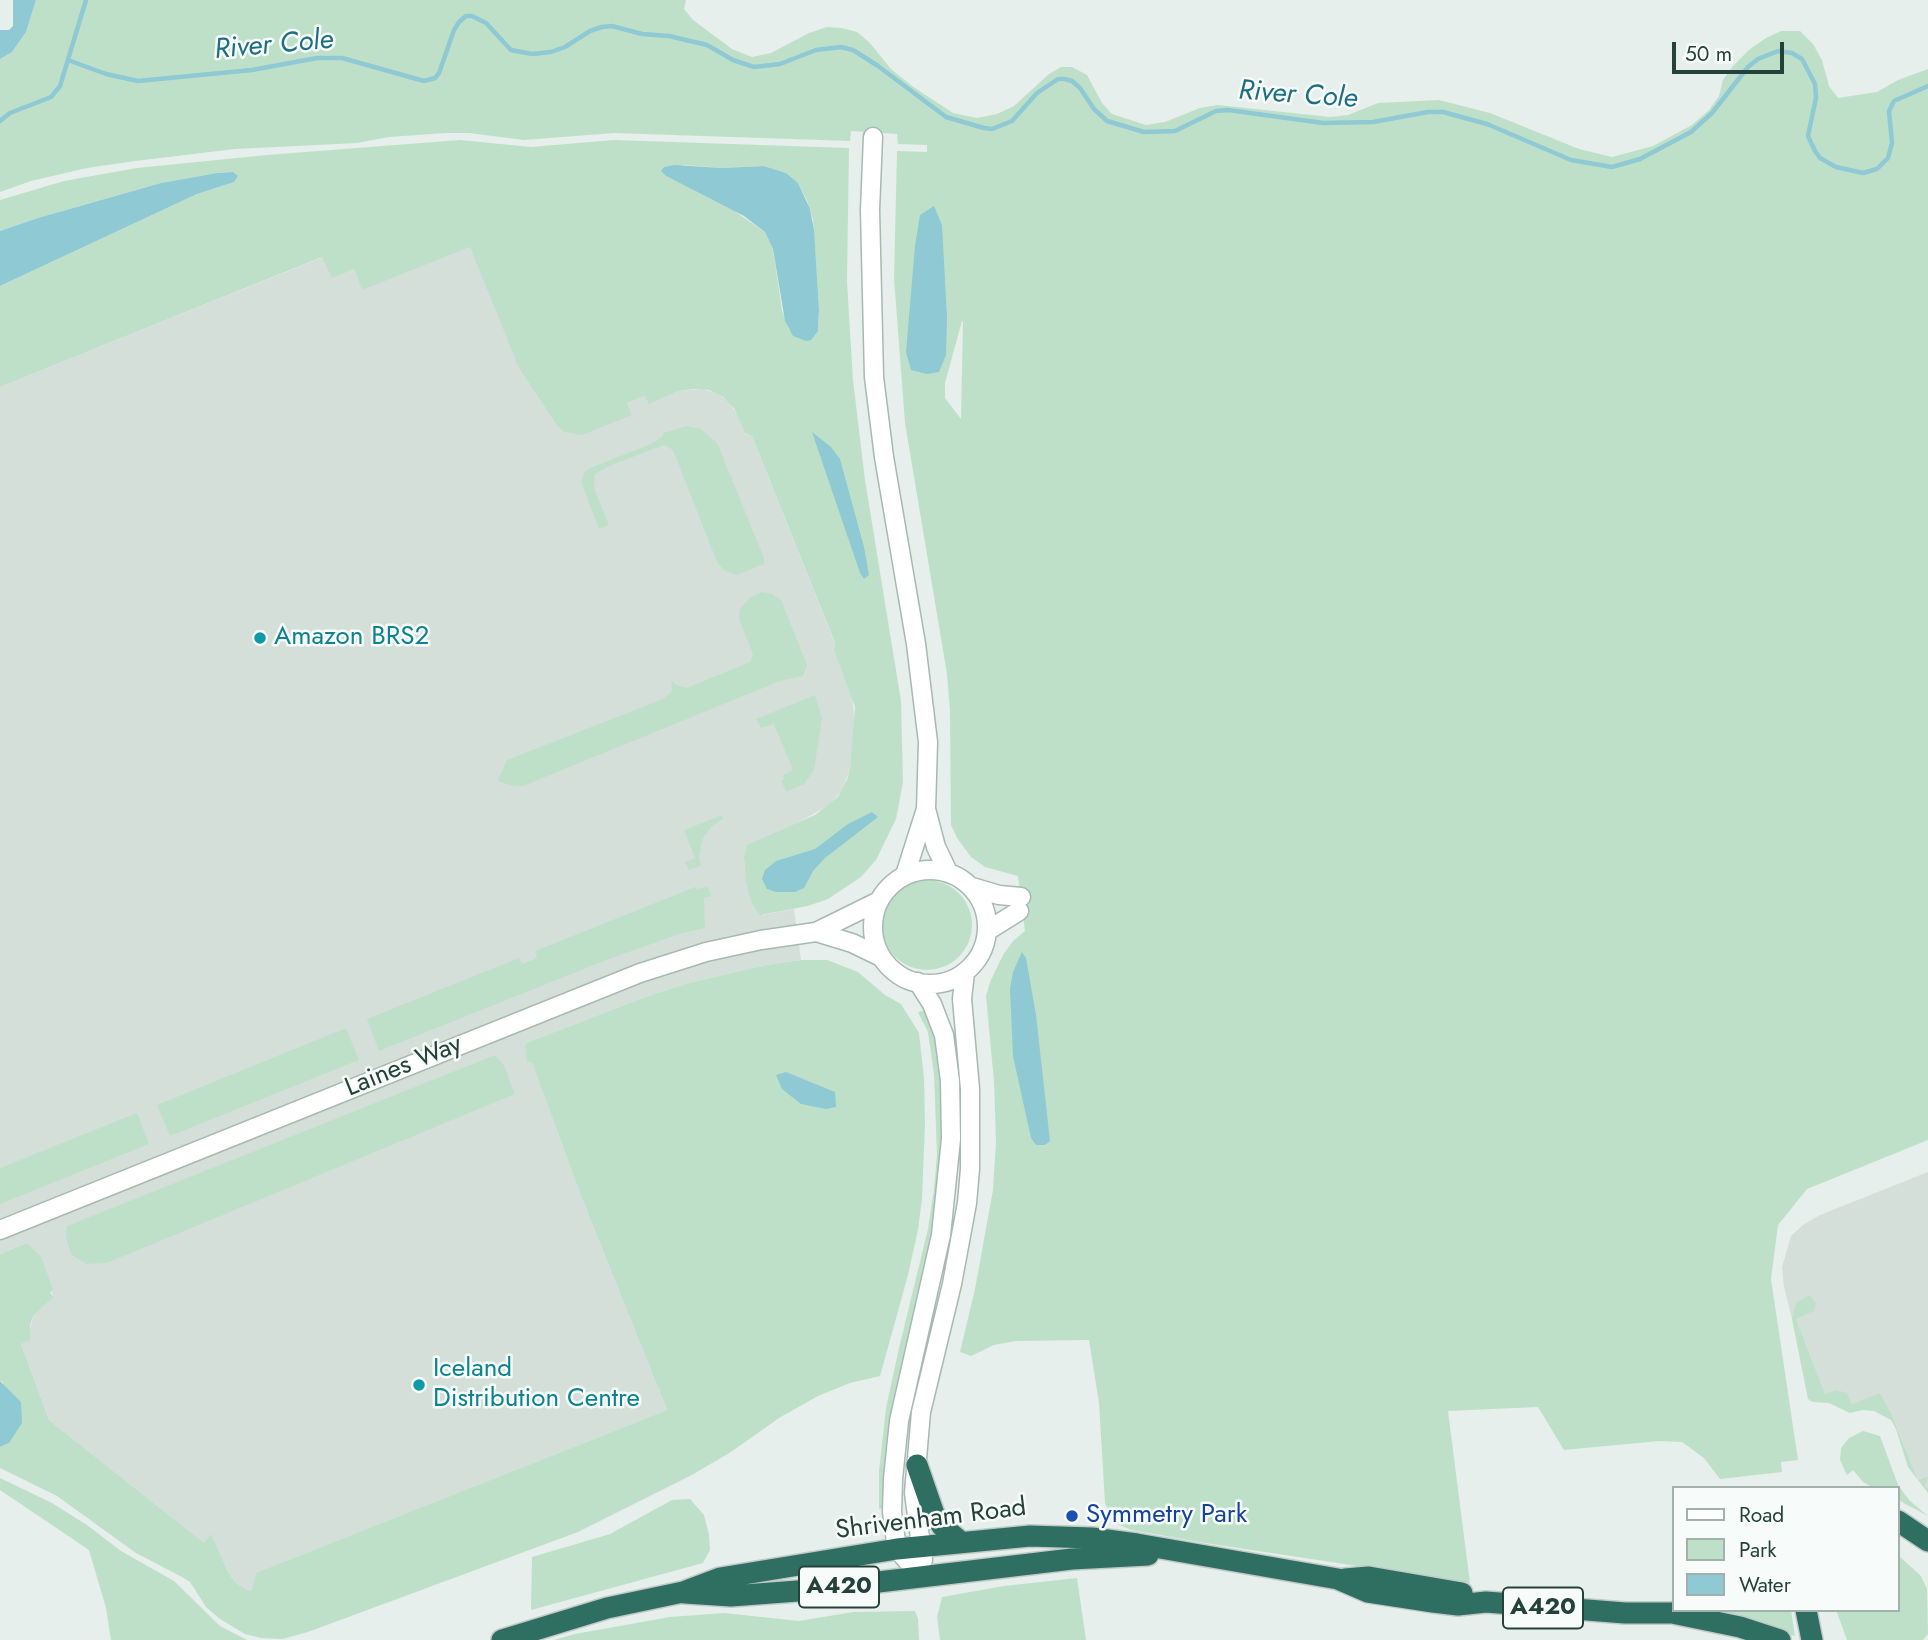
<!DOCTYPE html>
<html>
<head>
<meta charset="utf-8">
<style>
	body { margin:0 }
	#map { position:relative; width:1928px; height:1640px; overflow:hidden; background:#e6efeb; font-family:Jost,sans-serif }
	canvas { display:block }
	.legend { position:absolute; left:1672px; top:1486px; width:228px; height:126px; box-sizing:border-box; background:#f7fbf9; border:2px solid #a3b1ad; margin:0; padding:9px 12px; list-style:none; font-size:21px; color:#24423a }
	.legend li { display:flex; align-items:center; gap:14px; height:35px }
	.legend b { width:35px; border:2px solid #a3b1ad }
	.scale { position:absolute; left:1672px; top:42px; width:112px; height:32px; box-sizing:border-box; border:4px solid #24423a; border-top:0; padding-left:9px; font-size:21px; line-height:24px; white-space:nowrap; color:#24423a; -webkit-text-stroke:5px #f7fbf9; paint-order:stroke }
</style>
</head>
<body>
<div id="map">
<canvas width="1928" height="1640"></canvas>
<ul class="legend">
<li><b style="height:9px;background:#fff"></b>Road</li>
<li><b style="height:19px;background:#bfe0c8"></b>Park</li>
<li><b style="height:19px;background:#8ec9d4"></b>Water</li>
</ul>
<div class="scale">50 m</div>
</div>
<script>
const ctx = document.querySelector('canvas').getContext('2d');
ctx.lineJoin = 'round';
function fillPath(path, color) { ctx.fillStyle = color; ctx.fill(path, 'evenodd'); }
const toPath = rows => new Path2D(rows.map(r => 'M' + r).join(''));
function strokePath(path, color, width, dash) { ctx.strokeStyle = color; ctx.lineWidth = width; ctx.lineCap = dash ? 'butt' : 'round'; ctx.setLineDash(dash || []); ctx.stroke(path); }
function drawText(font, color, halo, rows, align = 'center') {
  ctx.font = font + ' Jost,sans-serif'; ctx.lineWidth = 5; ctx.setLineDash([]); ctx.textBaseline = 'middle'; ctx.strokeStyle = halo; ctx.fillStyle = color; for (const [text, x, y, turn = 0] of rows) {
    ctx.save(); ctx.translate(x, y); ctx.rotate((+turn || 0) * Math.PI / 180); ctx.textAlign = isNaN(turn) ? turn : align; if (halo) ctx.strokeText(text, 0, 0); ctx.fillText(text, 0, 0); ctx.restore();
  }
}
const built = toPath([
	[515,229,632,415,627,403,645,396,650,403,679,391,702,389,716,393,729,402,737,414,745,433,752,436,835,644,834,651,852,698,855,723,850,768,843,789,831,804,799,822,744,863,751,902,762,915,794,909,801,960,766,965,689,983,648,996,526,1043,525,1046,528,1063,532,1061,581,1196,667,1410,257,1573,252,1589,249,1591,236,1583,229,1574,211,1535,205,1544,49,1420,21,1344,29,1333,33,1316,54,1297,27,1243,0,1254,0,387,323,257,354,269,362,289],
	[1928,1172,1928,1488,1918,1480,1891,1413,1880,1394,1852,1404,1825,1395,1796,1319,1792,1319,1784,1287,1782,1267,1791,1236,1803,1225,1820,1215]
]);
const green = toPath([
	[36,0,686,0,684,9,693,20,732,49,752,57,771,53,809,33,827,27,842,28,857,32,869,42,891,69,912,86,953,113,977,118,997,114,1014,106,1049,74,1061,67,1072,67,1087,75,1102,103,1112,114,1146,125,1165,122,1200,108,1218,105,1330,117,1348,115,1378,103,1439,100,1490,113,1579,149,1612,157,1653,146,1692,125,1709,110,1719,96,1723,80,1733,66,1750,49,1766,38,1781,31,1800,31,1813,44,1822,60,1829,86,1838,98,1877,92,1898,80,1928,69,1928,1140,1807,1189,1778,1225,1771,1279,1798,1460,1781,1462,1782,1472,1720,1479,1704,1458,1682,1442,1659,1441,1564,1450,1538,1407,1448,1411,1470,1583,1205,1543,1131,1530,1115,1523,1105,1503,1099,1403,1089,1340,1016,1341,994,1345,971,1356,960,1352,975,1289,993,1190,996,1141,994,1082,986,996,990,982,1003,955,1013,941,1025,931,1018,876,985,867,971,857,957,838,951,825,950,711,947,674,905,423,894,279,897,151,927,152,927,145,898,144,897,134,851,131,850,141,614,133,524,140,469,133,445,133,389,137,357,143,235,149,135,161,87,168,31,181,0,192,0,59,12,52,26,32],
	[962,321,963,321,961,419,945,398,945,383],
	[460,140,531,147,614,140,849,148,847,282,853,380,865,480,901,701,903,782,896,819,876,860,861,877,828,899,808,906,760,915,751,902,746,883,744,857,747,845,815,815,838,797,847,780,850,768,855,707,834,651,835,643,752,436,745,433,734,408,723,397,709,390,694,389,679,391,649,404,645,396,627,403,632,415,582,435,564,432,557,425,519,368,470,247,362,290,354,269,332,278,322,257,0,387,0,286,197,194,234,182,233,172,217,173,161,183,38,218,0,231,0,200,64,181,137,168,267,155],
	[683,165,722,168,764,166,786,173,798,183,807,201,813,219,819,309,818,331,789,330,782,310,773,249,765,232,733,210,666,176],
	[687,426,701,429,717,443,764,558,764,564,737,575,725,571,717,562,673,450,664,445,609,466,595,474,594,488,609,525,599,529,581,482,584,473,590,468,653,443,663,436,663,433],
	[762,592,772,594,781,600,807,665,803,676,780,681,523,786,512,786,498,781,507,760,663,699,672,691,671,680,676,685,687,688,750,662,753,654,739,619,740,609,751,597],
	[815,695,822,718,814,770,804,784,786,792,781,780,784,779,783,775,793,770,774,724,761,728,756,719],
	[722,815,723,819,712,826,703,838,699,856,701,866,689,870,685,862,695,858,684,830],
	'882 925a45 45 0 1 1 90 0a45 45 0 1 1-90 0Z',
	[695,887,697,889,708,887,711,896,704,898,705,928,679,934,604,961,379,1051,367,1019,519,958,522,964,537,958,535,951],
	[801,960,827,960,858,972,885,995,901,1004,919,1033,924,1078,925,1123,922,1199,918,1230,908,1275,880,1376,850,1383,818,1396,779,1418,731,1452,690,1476,578,1532,308,1632,282,1639,261,1638,245,1634,220,1619,206,1607,190,1582,182,1577,136,1553,57,1496,0,1468,0,1447,9,1443,3,1382,0,1381,0,1254,27,1243,41,1257,53,1289,50,1293,54,1297,33,1316,30,1325,30,1340,21,1344,49,1420,204,1543,211,1534,229,1574,236,1583,249,1591,252,1589,256,1573,667,1410,581,1196,532,1062,527,1063,525,1046,526,1043,648,996,689,983,766,965],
	[926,1010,934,1025,941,1077,942,1176,928,1263,907,1341,892,1411,883,1508,879,1509,879,1471,886,1408,899,1348,928,1229,934,1189,937,1155,934,1074,928,1032,918,1012],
	[346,1028,359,1060,170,1136,157,1105],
	[495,1055,503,1064,515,1094,107,1263,86,1264,71,1254,66,1237,67,1226],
	[137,1113,149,1144,0,1204,0,1168],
	[1809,1295,1816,1303,1814,1311,1796,1319,1825,1394,1836,1390,1847,1393,1852,1404,1880,1393,1891,1413,1918,1480,1928,1477,1925,1486,1928,1488,1928,1493,1908,1467,1896,1429,1891,1420,1874,1411,1863,1410,1850,1413,1829,1403,1813,1402,1808,1399,1792,1319,1796,1303],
	[1863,1431,1880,1436,1898,1485,1910,1501,1928,1516,1898,1500,1898,1488,1874,1488,1863,1482,1853,1470,1847,1475,1840,1460,1841,1448,1849,1438],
	[0,1478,52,1503,87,1525,121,1551,174,1581,220,1626,247,1640,111,1640,106,1608,89,1550,0,1490],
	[690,1499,704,1515,709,1535,710,1550,703,1563,531,1610,532,1557,610,1534,672,1500],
	[1898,1555,1921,1576,1927,1589,1928,1634,1923,1640,1847,1640,1836,1610,1898,1610],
	[1077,1578,1086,1640,940,1640,937,1617,942,1597,1004,1586],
	[1733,1610,1791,1610,1795,1636,1728,1616,1728,1611],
	[915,1611,918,1619,919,1640,554,1640,575,1634,670,1617,724,1613,799,1621,853,1612]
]);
const water = toPath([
	[13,0,36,0,26,32,12,52,0,59,0,30,9,30,13,26],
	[674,165,722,168,764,166,786,173,798,183,810,209,814,230,819,309,818,331,811,340,806,341,793,336,785,321,773,249,765,232,744,216,666,176,661,171,664,167],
	[233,172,238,176,234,182,197,194,0,286,0,231,38,218,161,183,217,173],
	[934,206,942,225,947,317,946,355,939,372,927,374,911,370,906,352,915,246,920,215],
	[812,432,831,447,840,459,864,547,869,575,864,579,860,573],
	[872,812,878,817,825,858,813,871,804,888,795,892,776,892,767,889,762,879,765,870,776,861,815,849,848,824],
	[1022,952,1026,958,1036,1015,1050,1141,1045,1145,1036,1145,1031,1138,1013,1056,1010,989,1013,972],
	[786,1072,835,1092,836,1107,826,1109,801,1104,782,1089,776,1075],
	[0,1381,21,1402,22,1423,9,1443,0,1447]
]);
const stream = toPath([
	[68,60,106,74,138,81,252,70,317,58,342,58,424,81,435,78,439,73,454,30,459,22,466,16,472,16,486,23,511,50,532,54,551,52,565,47,590,31,602,27,612,26,642,34,669,36,707,45,733,60,754,67,780,64,816,50,841,47,853,50,878,66,946,117,984,128,992,129,1012,121,1037,93,1058,79,1065,79,1072,81,1080,88,1094,109,1107,121,1144,132,1175,131,1216,111,1228,110,1323,123,1373,122,1428,112,1443,112,1487,124,1571,160,1612,167,1640,159,1691,132,1712,113,1748,67,1758,59,1778,51,1792,53,1802,59,1815,84,1816,98,1808,136,1815,151,1820,158,1836,167,1863,173,1877,169,1888,158,1892,143,1889,111,1894,101,1928,86],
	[0,121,10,113,51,97,60,86,86,0]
]);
const minor = toPath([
	[873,137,870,210,874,377,884,457,916,644,928,742,926,809,905,875],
	[926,809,936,847,948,872],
	'873 927a57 57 0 1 1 114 0a57 57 0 1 1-114 0Z',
	[972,887,999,895,1021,897],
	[987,931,1019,911],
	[816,932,852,943,881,957],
	[918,982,932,1004,944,1035,950,1081,951,1139,941,1235,899,1421,893,1479,892,1512,897,1549,915,1570,925,1577],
	[0,1230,640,973,706,952,761,940,816,932,879,901],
	[923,1560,914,1493,921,1412,952,1284,967,1203,970,1169,970,1089,962,999,965,972]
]);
const highway = toPath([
	[917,1465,934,1514,942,1526,961,1542],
	[1898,1521,1928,1541],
	[1345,1579,1369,1577,1462,1593],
	[685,1593,731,1596,811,1590,1072,1559,1148,1555],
	[1806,1610,1812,1640],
	[1672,1613,1740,1627,1780,1640],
	[502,1640,607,1608,683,1592,720,1578,897,1549,1030,1536,1092,1538,1137,1544,1338,1579,1368,1592,1433,1602,1458,1605,1486,1602,1625,1613,1672,1613,1686,1610]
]);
const markers = [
	[260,638,7,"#0f9aa8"],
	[419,1385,7,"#0f9aa8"],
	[1072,1516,7,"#1a4fb4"]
];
const shields = [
	[839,1587,80],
	[1543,1608,80]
];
const shieldNames = [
	["A420",839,1587],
	["A420",1543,1608]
];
const cultureNames = [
	["Amazon BRS2",274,638],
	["Iceland",433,1370],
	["Distribution Centre",433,1400]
];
const streetNames = [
	["Laines Way",404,1067,-22],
	["Shrivenham Road",931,1520,-7]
];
const transitNames = [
	["Symmetry Park",1086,1516]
];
const waterNames = [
	["River Cole",274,46,-5],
	["River Cole",1298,96,4]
];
fillPath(built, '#d4dfda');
fillPath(green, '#bfe0c8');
fillPath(water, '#8ec9d4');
strokePath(stream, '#8ec9d4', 4.5);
strokePath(minor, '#a8b8b2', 21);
strokePath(highway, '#c2cac8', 24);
strokePath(minor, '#fff', 18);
strokePath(highway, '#2f6f62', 21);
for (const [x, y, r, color] of markers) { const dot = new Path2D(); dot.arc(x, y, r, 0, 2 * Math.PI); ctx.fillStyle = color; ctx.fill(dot); strokePath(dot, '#f7fbf9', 2.5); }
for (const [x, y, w] of shields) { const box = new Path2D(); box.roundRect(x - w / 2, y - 20.5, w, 41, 5); ctx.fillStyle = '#f7fbf9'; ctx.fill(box); strokePath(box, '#24423a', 2); }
drawText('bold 24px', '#24423a', null, shieldNames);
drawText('26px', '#0d838f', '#f7fbf9', cultureNames, 'left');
drawText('26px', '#24423a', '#f7fbf9', streetNames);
drawText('26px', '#164399', '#f7fbf9', transitNames, 'left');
drawText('italic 28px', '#1c6f80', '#f7fbf9', waterNames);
</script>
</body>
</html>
